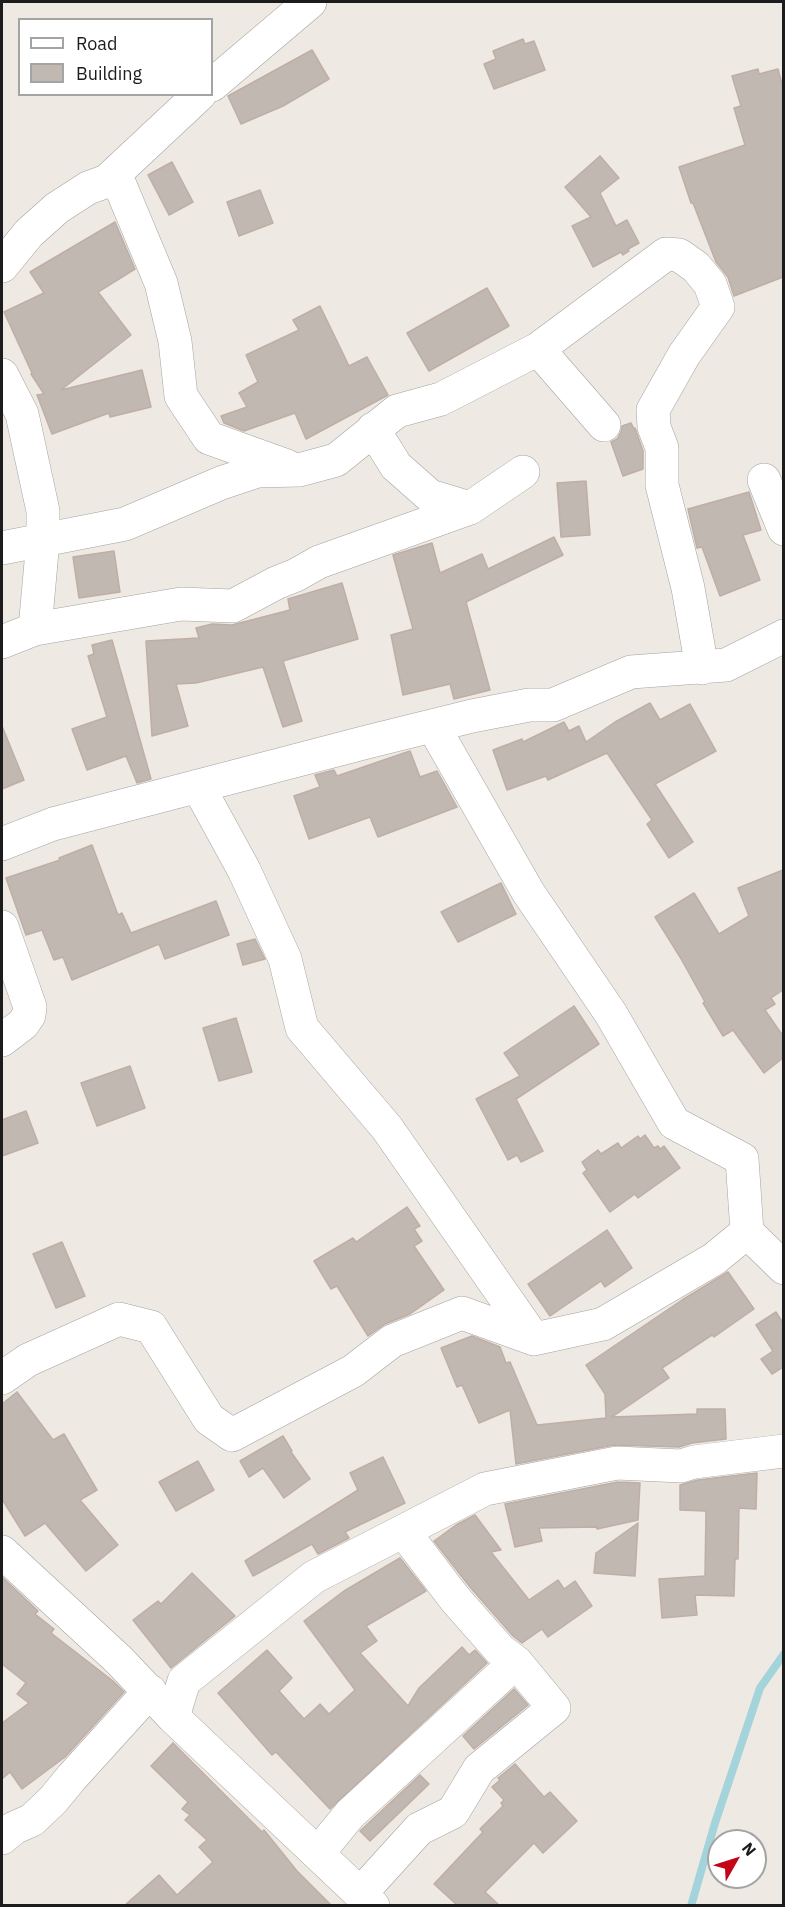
<!DOCTYPE html>
<html>
<head>
<meta charset="utf-8">
<style>
	body { margin:0 }
	#map { position:relative; width:785px; height:1907px; overflow:hidden; background:#eee9e2; font-family:"IBM Plex Sans",sans-serif }
	canvas { display:block }
	.frame { position:absolute; inset:0; border:3px solid #1c1c1c; pointer-events:none }
	.legend { position:absolute; left:18px; top:18px; width:195px; height:78px; box-sizing:border-box; background:#fff; border:2px solid #a4a4a4; margin:0; padding:8px 10px; list-style:none; font-size:18px; color:#1c1c1c }
	.legend li { display:flex; align-items:center; gap:12px; height:30px }
	.legend b { width:30px; border:2px solid #a4a4a4 }
	.north { position:absolute; left:707px; top:1829px; width:60px; height:60px; box-sizing:border-box; background:#fff; border:2px solid #a4a4a4; border-radius:50%; rotate:51deg; font-size:16px; font-weight:700; line-height:24px; text-align:center; color:#1c1c1c }
	.north::after { content:''; display:block; margin:auto; width:21px; height:27px; background:#c40417; clip-path:polygon(50% 0,100% 100%,50% 72%,0 100%) }
</style>
</head>
<body>
<div id="map">
<canvas width="785" height="1907"></canvas>
<div class="frame"></div>
<ul class="legend">
<li><b style="height:8px;background:#fff"></b>Road</li>
<li><b style="height:16px;background:#c2b8b2"></b>Building</li>
</ul>
<div class="north">N</div>
</div>
<script>
const ctx = document.querySelector('canvas').getContext('2d');
ctx.lineJoin = 'round';
const toPath = rows => new Path2D(rows.map(r => 'M' + r).join(''));
function strokePath(path, color, width, dash) { ctx.strokeStyle = color; ctx.lineWidth = width; ctx.lineCap = dash ? 'butt' : 'round'; ctx.setLineDash(dash || []); ctx.stroke(path); }
function fillPath(path, color) { ctx.fillStyle = color; ctx.fill(path, 'evenodd'); }
const stream = toPath([
	[691,1906,715,1823,760,1688,784,1654]
]);
const building = toPath([
	[523,39,525,44,534,41,545,70,494,89,484,64,496,59,493,51,523,39],
	[312,50,329,79,283,106,241,124,228,96,312,50],
	[758,69,759,74,778,69,783,88,783,277,734,296,728,277,716,262,693,203,691,203,679,167,745,145,734,108,741,106,732,76,758,69],
	[600,156,619,178,600,193,616,226,627,220,639,243,628,249,629,251,623,255,621,252,593,267,572,226,591,217,565,187,600,156],
	[172,162,193,202,169,215,148,175,172,162],
	[260,190,273,223,239,236,227,202,260,190],
	[115,222,135,269,98,292,131,335,61,390,142,370,151,407,110,417,109,413,52,434,37,395,44,394,31,374,32,373,4,312,44,293,30,272,115,222],
	[487,288,509,326,429,371,407,333,487,288],
	[320,306,349,366,367,357,388,395,306,439,295,413,244,431,224,423,221,416,247,407,239,393,258,382,246,355,299,330,293,320,320,306],
	[631,423,634,429,635,428,643,451,643,469,623,476,611,442,617,439,621,432,622,426,631,423],
	[586,481,590,535,561,537,557,483,586,481],
	[749,492,761,530,743,535,760,580,720,596,702,547,697,548,688,509,749,492],
	[554,537,563,555,466,602,490,690,454,699,450,684,403,695,391,635,413,629,393,555,432,543,440,573,482,554,488,569,554,537],
	[114,551,120,592,79,598,73,557,114,551],
	[342,583,358,639,283,661,302,721,283,727,263,667,196,683,176,684,188,726,152,736,146,641,199,638,196,628,212,624,232,625,290,610,288,599,342,583],
	[112,640,151,779,137,783,126,756,87,770,72,729,107,717,88,656,94,654,92,645,112,640],
	[650,703,660,720,690,704,716,751,655,784,693,842,669,858,647,824,652,820,607,753,548,780,546,776,507,790,493,750,522,739,523,742,564,722,569,731,579,726,586,742,615,722,650,703],
	[2,726,24,780,2,789,2,726],
	[410,751,420,777,437,771,457,807,378,837,370,817,309,839,294,796,320,787,315,775,334,770,337,776,410,751],
	[92,845,118,915,122,913,131,933,216,901,229,935,165,959,159,944,72,980,63,957,54,960,42,930,26,935,6,878,60,860,59,858,92,845],
	[783,870,783,990,771,998,775,1004,765,1010,783,1036,783,1058,764,1073,733,1030,723,1036,703,1003,705,1002,680,957,655,917,694,893,719,934,749,916,738,888,783,870],
	[501,883,516,914,458,942,441,912,501,883],
	[255,939,265,959,243,965,237,944,255,939],
	[574,1006,599,1044,516,1099,543,1151,521,1162,517,1155,508,1160,476,1099,520,1076,504,1053,574,1006],
	[236,1018,252,1072,219,1081,203,1028,236,1018],
	[130,1066,145,1108,97,1126,81,1083,130,1066],
	[26,1111,38,1143,2,1156,2,1120,26,1111],
	[645,1135,654,1148,658,1146,660,1149,664,1146,680,1168,638,1198,635,1194,610,1212,583,1173,587,1170,582,1162,598,1150,601,1154,618,1143,621,1148,638,1136,640,1139,645,1135],
	[407,1207,420,1226,414,1229,422,1241,414,1246,444,1290,410,1314,385,1324,368,1336,337,1286,331,1289,314,1261,353,1238,356,1242,407,1207],
	[607,1230,632,1268,605,1287,601,1281,550,1316,528,1284,607,1230],
	[62,1242,85,1296,56,1308,33,1254,62,1242],
	[728,1272,754,1309,714,1337,712,1335,662,1368,669,1378,612,1417,697,1414,697,1409,725,1409,726,1439,692,1443,679,1447,614,1445,516,1464,510,1410,479,1423,462,1385,457,1387,441,1348,472,1336,500,1347,506,1363,510,1362,537,1425,606,1418,605,1394,586,1365,682,1300,728,1272],
	[776,1312,783,1323,783,1367,772,1374,761,1359,773,1351,756,1325,776,1312],
	[17,1392,53,1440,64,1434,97,1490,80,1500,118,1545,86,1571,45,1523,25,1536,2,1499,2,1404,17,1392],
	[283,1436,292,1451,291,1452,310,1479,284,1498,263,1468,249,1477,240,1461,283,1436],
	[383,1457,405,1503,345,1532,349,1538,318,1554,312,1544,253,1576,245,1561,358,1490,350,1473,383,1457],
	[198,1461,214,1490,176,1511,159,1482,198,1461],
	[757,1473,756,1509,739,1508,738,1559,735,1559,734,1596,695,1595,697,1615,662,1618,659,1579,705,1576,706,1511,680,1510,680,1485,698,1480,757,1473],
	[618,1482,640,1483,638,1520,597,1529,597,1527,539,1528,542,1541,515,1547,505,1504,618,1482],
	[475,1515,501,1550,491,1552,529,1600,558,1580,564,1589,575,1581,592,1606,548,1637,542,1629,522,1643,513,1636,470,1587,434,1541,456,1525,475,1515],
	[638,1523,635,1576,594,1573,596,1553,638,1523],
	[400,1558,426,1591,366,1626,377,1641,360,1653,408,1706,419,1688,462,1647,469,1655,475,1650,487,1663,330,1809,276,1752,272,1755,218,1693,267,1650,292,1678,279,1691,304,1719,320,1704,329,1714,355,1690,304,1621,344,1591,400,1558],
	[192,1573,235,1616,171,1668,133,1620,158,1601,161,1604,192,1573],
	[2,1577,38,1611,35,1614,54,1629,51,1633,113,1681,124,1692,65,1757,22,1789,10,1772,2,1779,2,1723,29,1703,17,1694,26,1683,2,1664,2,1577],
	[514,1689,528,1705,474,1749,463,1736,514,1689],
	[173,1743,262,1832,264,1830,297,1871,331,1905,125,1905,159,1875,177,1895,213,1862,199,1847,207,1840,185,1820,190,1815,182,1809,188,1802,151,1766,173,1743],
	[515,1764,544,1797,550,1792,577,1821,543,1853,534,1843,485,1892,499,1905,457,1905,434,1884,483,1832,480,1829,503,1806,501,1803,504,1800,492,1787,500,1780,498,1778,515,1764],
	[420,1775,429,1784,370,1841,360,1831,420,1775]
]);
const minor = toPath([
	[212,85,310,2],
	[107,181,200,94],
	[2,266,29,233,57,208,88,188,107,181,120,185,161,283,175,341,181,396,209,438,287,466],
	[538,349,604,425],
	[2,375,22,414,43,511,43,540,35,629],
	[373,429,396,466,430,496,470,508,523,472],
	[764,480,784,529],
	[2,548,125,524,221,483,257,471,299,470,336,460,397,411,441,399,538,349,666,254,679,255,696,267,710,284,718,307,684,355,653,410,654,427,662,448,662,485,688,588,702,668],
	[2,642,35,629,181,604,233,606,276,583,296,575,319,562,470,508],
	[433,726,528,892,611,1014,674,1123,742,1159,747,1232,784,1268],
	[198,786,244,870,285,959,302,1028,387,1128,534,1339,603,1324,714,1259,747,1232],
	[2,844,53,824,367,742,472,716,529,705,553,705,631,672,726,665,784,636],
	[2,927,30,1007,29,1015,23,1024,2,1040],
	[2,1378,28,1360,119,1319,151,1327,209,1419,232,1435,353,1371,392,1341,462,1313,534,1339],
	[2,1552,119,1660,173,1717,373,1906],
	[173,1717,184,1681,314,1577,485,1489,617,1463,681,1466,694,1462,784,1451],
	[2,1838,14,1828,32,1820,53,1800,72,1777,150,1691],
	[318,1853,350,1814,516,1662],
	[360,1894,419,1829,453,1812,479,1769,554,1708,516,1662,500,1650,455,1599,404,1532]
]);
strokePath(stream, '#a3d3db', 8);
fillPath(building, '#c2b8b2');
strokePath(building, '#bfaea5', 1.5);
strokePath(minor, '#a3a3a3', 34);
strokePath(minor, '#fff', 33);
</script>
</body>
</html>
